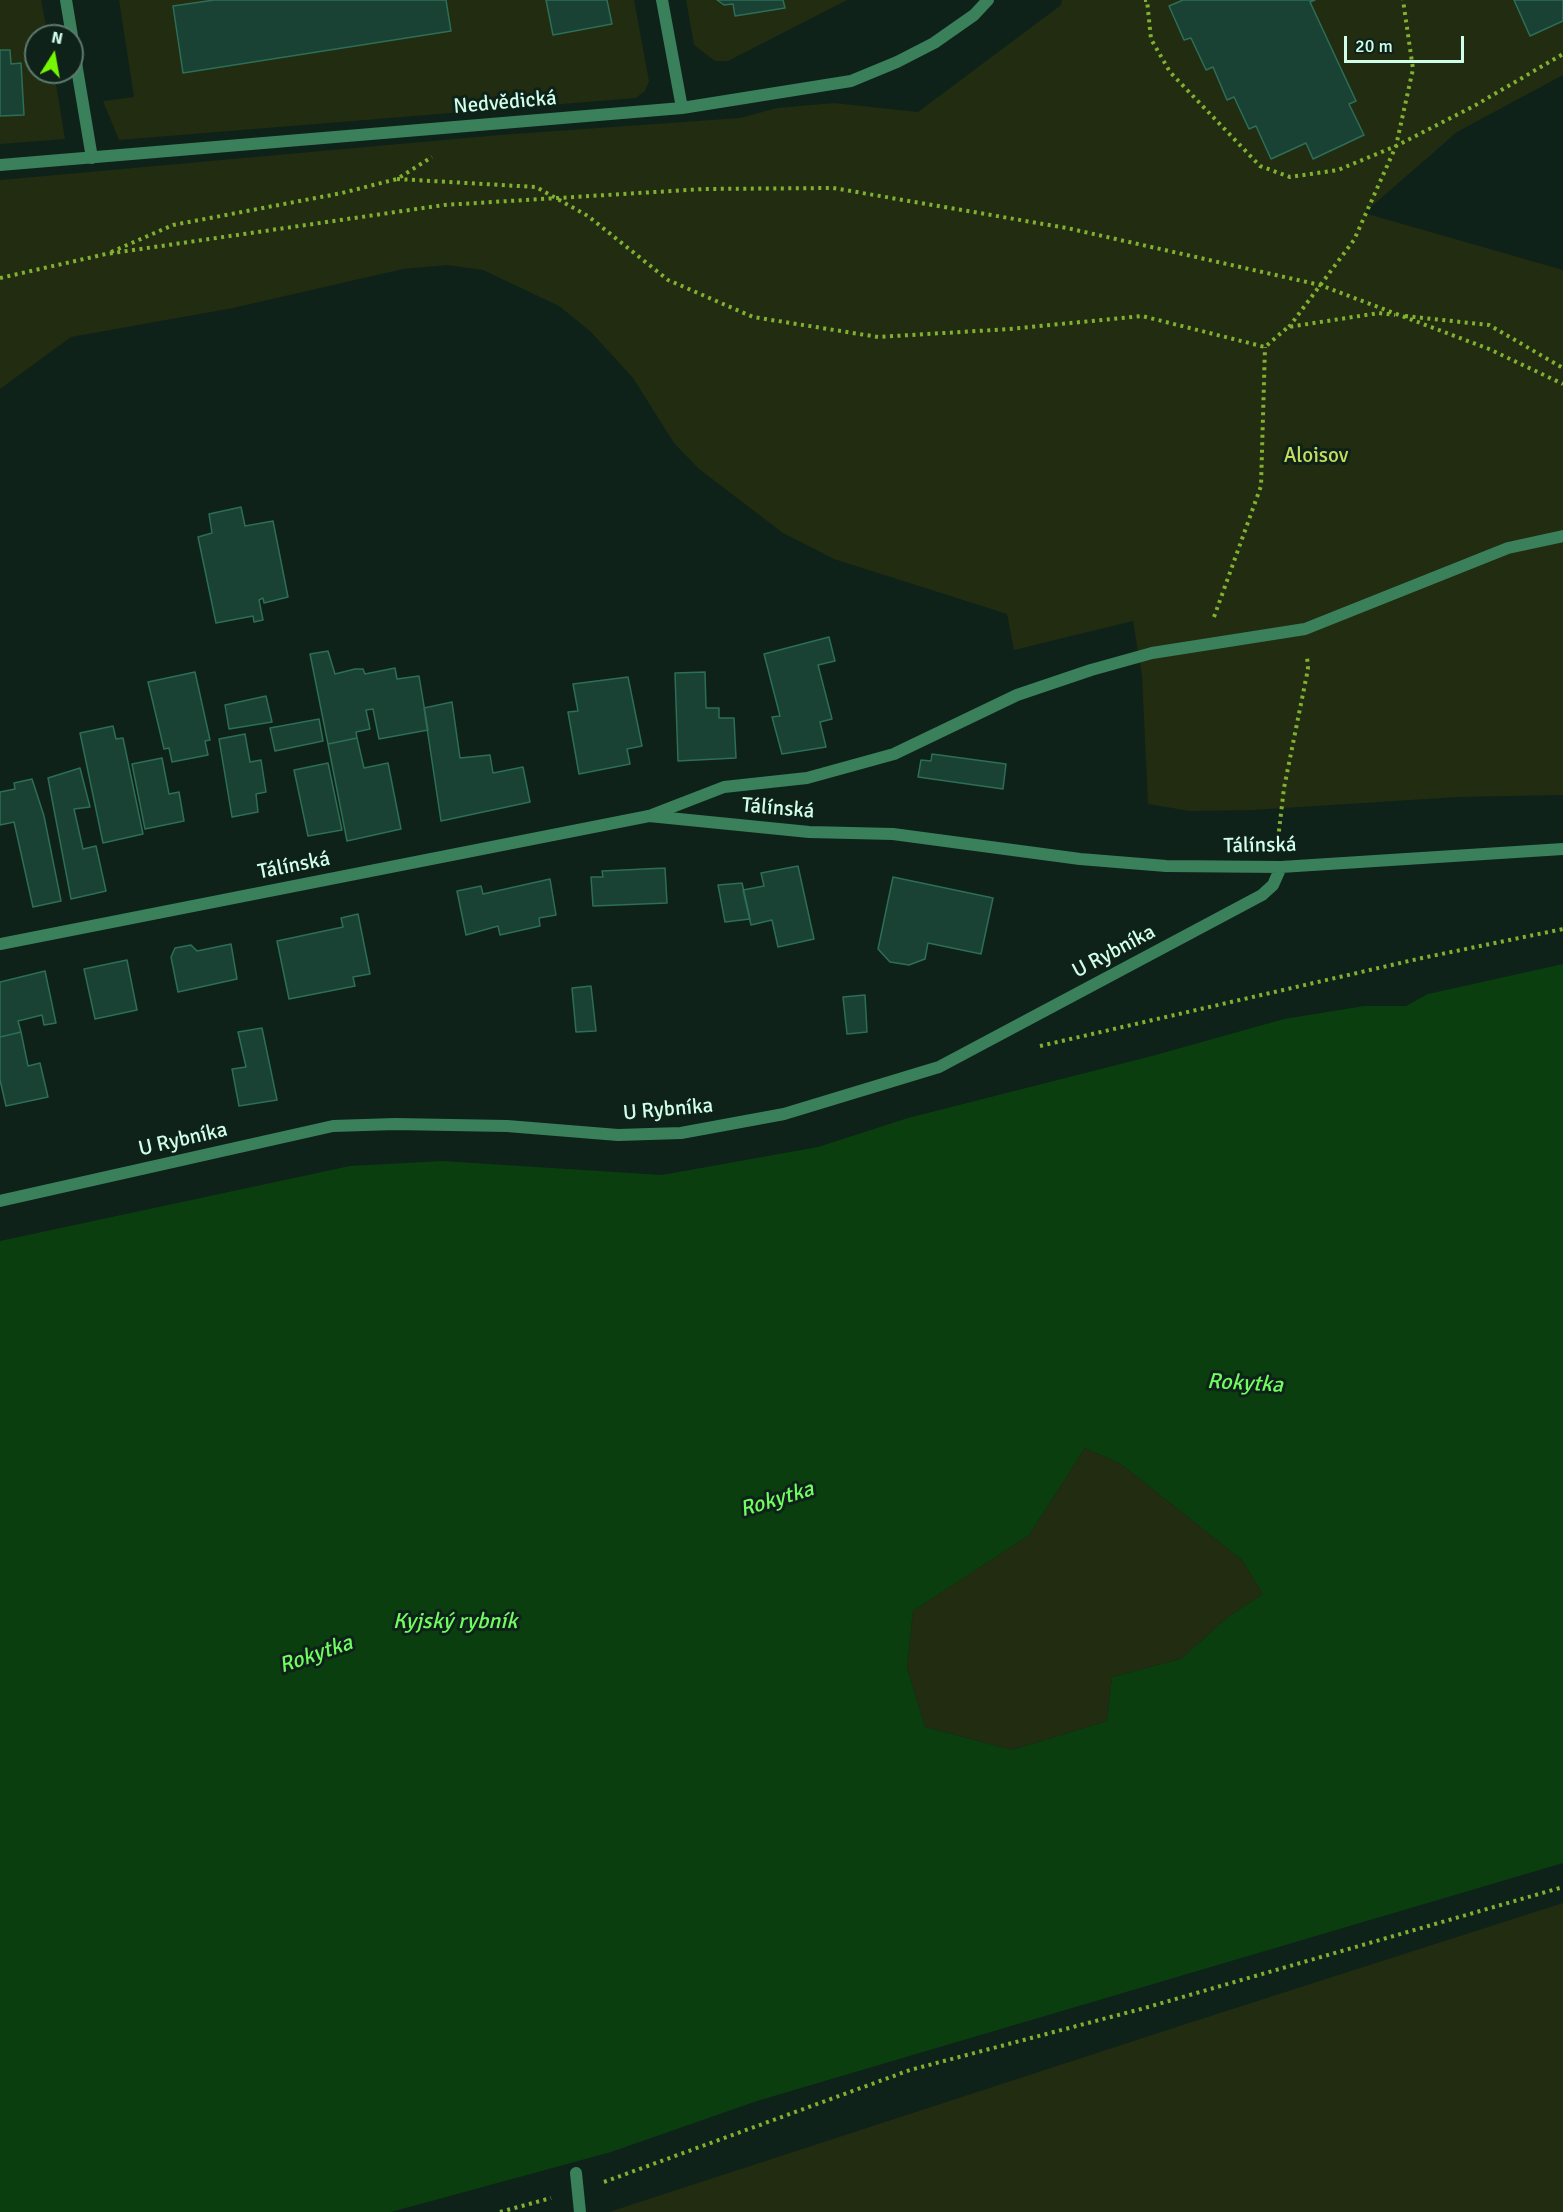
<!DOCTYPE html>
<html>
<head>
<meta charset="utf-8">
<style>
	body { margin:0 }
	#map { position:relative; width:1563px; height:2212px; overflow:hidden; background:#0e221a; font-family:Signika,sans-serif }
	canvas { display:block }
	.north { position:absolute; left:24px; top:24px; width:60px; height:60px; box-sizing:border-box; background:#0e221a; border:2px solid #5c7a6d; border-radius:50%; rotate:11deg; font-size:16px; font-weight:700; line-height:24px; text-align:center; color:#d0fee9 }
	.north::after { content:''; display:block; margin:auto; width:21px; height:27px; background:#76f505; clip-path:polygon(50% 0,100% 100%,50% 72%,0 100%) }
	.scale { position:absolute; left:1344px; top:36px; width:120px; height:27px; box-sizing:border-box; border:3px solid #d0fee9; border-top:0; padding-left:8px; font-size:18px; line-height:21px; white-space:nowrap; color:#d0fee9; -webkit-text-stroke:4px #0e221a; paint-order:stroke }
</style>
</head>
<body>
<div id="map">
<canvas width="1563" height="2212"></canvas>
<div class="north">N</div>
<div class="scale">20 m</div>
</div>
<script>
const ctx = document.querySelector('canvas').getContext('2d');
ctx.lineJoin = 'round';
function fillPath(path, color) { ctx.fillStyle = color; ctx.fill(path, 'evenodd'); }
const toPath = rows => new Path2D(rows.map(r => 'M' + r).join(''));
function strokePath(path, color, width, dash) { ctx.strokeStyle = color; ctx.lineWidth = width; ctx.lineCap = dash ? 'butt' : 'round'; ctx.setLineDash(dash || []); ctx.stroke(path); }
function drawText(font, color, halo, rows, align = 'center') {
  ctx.font = font + ' Signika,sans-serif'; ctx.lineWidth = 6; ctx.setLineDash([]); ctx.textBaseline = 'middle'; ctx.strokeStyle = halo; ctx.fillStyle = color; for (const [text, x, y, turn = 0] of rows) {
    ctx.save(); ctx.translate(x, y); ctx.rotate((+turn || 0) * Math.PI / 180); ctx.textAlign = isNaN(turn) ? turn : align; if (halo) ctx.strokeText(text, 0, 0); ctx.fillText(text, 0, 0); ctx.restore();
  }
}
const green = toPath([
	[0,0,41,0,48,36,36,36,36,72,54,72,65,139,0,144,0,116,24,115,21,64,11,64,10,50,0,50],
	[119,0,214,0,173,7,183,73,450,31,446,0,546,0,553,35,611,24,607,0,634,0,649,81,645,91,636,98,119,140,103,101,134,97],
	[686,0,717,0,724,5,733,4,735,16,784,8,783,0,847,0,728,61,715,61,694,45],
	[1062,0,1183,0,1169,6,1184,40,1191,38,1213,67,1227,99,1234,97,1249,129,1256,126,1271,159,1306,143,1313,159,1364,135,1349,104,1355,101,1310,2,1315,0,1514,0,1530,36,1563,21,1563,75,1457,132,1364,213,1563,270,1563,795,1458,797,1252,810,1190,811,1148,804,1142,676,1133,621,1014,650,1007,614,834,559,783,533,699,469,674,443,633,378,590,331,559,306,483,270,447,265,403,269,233,308,71,337,0,389,0,180,499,135,740,118,777,108,834,103,918,112,1061,5],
	[1085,1448,1121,1464,1242,1560,1263,1594,1228,1617,1181,1659,1112,1677,1107,1721,1012,1750,925,1727,907,1668,913,1611,1029,1535],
	[1563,1903,1563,2212,609,2212,1195,2021]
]);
const water = toPath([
	[1563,964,1563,1863,757,2101,611,2152,391,2212,0,2212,0,1241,350,1166,442,1161,662,1175,818,1147,908,1118,1152,1056,1284,1019,1364,1006,1406,1006,1428,994],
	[1085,1448,1121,1464,1242,1560,1263,1594,1228,1617,1181,1659,1112,1677,1107,1721,1012,1750,925,1727,907,1668,913,1611,1029,1535]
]);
const building = toPath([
	[214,0,446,0,451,31,183,73,173,6,214,0],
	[546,0,607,0,612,24,553,35,546,0],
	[717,0,783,0,785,8,735,16,733,4,724,5,717,0],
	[1183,0,1315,0,1310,2,1356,101,1349,104,1364,135,1313,159,1306,143,1271,159,1256,126,1249,129,1234,97,1227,100,1213,67,1206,70,1191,38,1184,40,1169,6,1183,0],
	[1514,0,1563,0,1563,21,1530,36,1514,0],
	[0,50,10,50,11,64,21,63,24,115,0,116,0,50],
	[241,507,245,526,273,521,288,597,264,603,263,598,259,600,263,620,254,622,253,616,216,623,198,537,212,533,209,514,241,507],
	[829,637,835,661,818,665,832,719,820,722,826,747,782,754,772,717,780,716,764,654,829,637],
	[328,651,335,674,355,669,363,669,365,674,395,668,397,679,419,676,428,730,379,739,373,709,366,710,370,729,356,732,357,738,328,744,310,654,328,651],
	[195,672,210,740,205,741,208,755,172,762,169,748,164,749,148,682,195,672],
	[705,672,706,708,719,708,719,718,734,718,736,758,678,761,675,673,705,672],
	[628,677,642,746,627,749,630,764,579,774,568,712,578,711,573,684,628,677],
	[266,696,272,722,229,729,225,705,266,696],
	[452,702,460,758,490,755,493,773,523,767,530,802,441,821,424,708,452,702],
	[319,719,323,741,275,751,270,728,319,719],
	[113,726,116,739,123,738,143,834,103,843,80,733,113,726],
	[245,734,250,762,261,760,266,792,256,794,258,812,232,817,219,739,245,734],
	[357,738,364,768,388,763,401,829,347,841,328,744,357,738],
	[932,754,1006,764,1003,789,918,777,921,760,931,761,932,754],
	[162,758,169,794,179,792,184,821,145,829,132,764,162,758],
	[328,763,342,830,308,836,294,770,328,763],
	[80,768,90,807,74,809,83,849,96,846,106,891,71,899,48,778,80,768],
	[32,779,44,816,61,901,33,907,14,822,0,825,0,792,15,789,14,783,32,779],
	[798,866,814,939,778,947,772,920,751,925,743,890,764,886,761,873,798,866],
	[665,868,667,903,593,906,591,877,603,877,602,871,665,868],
	[893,877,993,898,981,954,928,943,925,959,909,965,890,962,878,949,893,877],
	[550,879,556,915,539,918,540,926,500,935,498,926,466,935,457,891,481,886,483,894,550,879],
	[742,883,750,919,725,922,718,885,742,883],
	[358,914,370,974,353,977,355,986,289,999,277,941,343,927,341,918,358,914],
	[231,944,237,979,178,992,171,957,175,948,191,945,197,951,231,944],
	[127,960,137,1010,95,1019,84,969,127,960],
	[45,971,56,1023,44,1025,42,1015,18,1021,21,1032,0,1037,0,982,45,971],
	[591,986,596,1031,576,1032,572,988,591,986],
	[865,995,867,1032,847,1034,843,997,865,995],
	[262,1028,277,1100,239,1106,232,1069,246,1067,238,1032,262,1028],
	[21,1032,28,1066,40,1063,48,1097,6,1106,0,1080,0,1037,21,1032]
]);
const path = toPath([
	[1144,0,1147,0,1151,39,1170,72,1260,166,1290,177,1338,170,1396,146,1474,106,1563,54],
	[397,179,536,187,588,216,668,280,753,317,878,337,1010,329,1142,316,1265,347,1288,327,1379,313,1395,315],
	[111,252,173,225,342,193,397,179,432,157],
	[0,278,106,254,444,205,704,189,833,188,1067,228,1320,285,1489,349,1563,384],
	[1405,316,1489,325,1563,368],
	[1289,327,1354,240,1396,146,1413,69,1403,0],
	[1214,617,1261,486,1265,347],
	[1278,839,1284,788,1308,669,1307,656],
	[1040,1046,1422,958,1563,929],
	[604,2182,910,2070,1141,2009,1563,1887],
	[500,2212,551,2198]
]);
const service = toPath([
	[649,816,724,787,807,778,894,754,1017,695,1091,670,1152,653,1305,629,1508,548,1563,536]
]);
const minor = toPath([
	[66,0,72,36],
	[662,0,682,108],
	[72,39,92,158],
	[0,165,682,108,851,81,897,62,934,43,974,15,988,0],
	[0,944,649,816,809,832,893,834,1080,859,1166,866,1281,867,1563,849],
	[0,1201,333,1126,395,1124,507,1126,618,1135,681,1133,784,1114,939,1067,1262,895,1273,885,1281,867],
	[576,2173,580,2212]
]);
const streetNames = [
	["Nedvědická",505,103,-5],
	["Tálínská",778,809,5],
	["Tálínská",1260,846,-1],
	["Tálínská",294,866,-11],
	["U Rybníka",1114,952,-28],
	["U Rybníka",668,1110,-5],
	["U Rybníka",183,1140,-13]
];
const parkNames = [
	["Aloisov",1316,456]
];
const waterNames = [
	["Rokytka",1245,1384,3],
	["Rokytka",777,1500,-17],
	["Kyjský rybník",455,1622],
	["Rokytka",316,1655,-19]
];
fillPath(green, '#212c11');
fillPath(water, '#0a3e0e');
fillPath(building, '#1a4234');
strokePath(building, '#2d6e56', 1.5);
strokePath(path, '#82b131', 4, [3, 4.5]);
strokePath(service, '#3a805a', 12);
strokePath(minor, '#3a805a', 12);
drawText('21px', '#d0fee9', '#0e221a', streetNames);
drawText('21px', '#c6dc5d', '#0e221a', parkNames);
drawText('italic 22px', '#71fc60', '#0e221a', waterNames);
</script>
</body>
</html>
